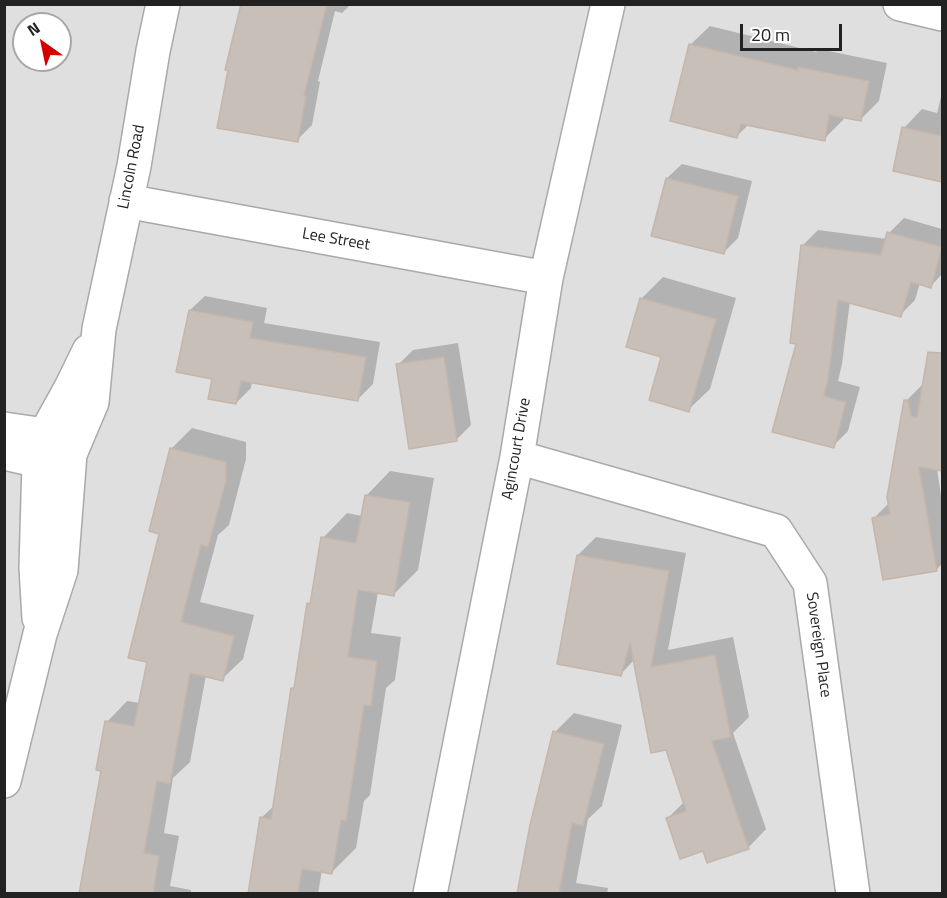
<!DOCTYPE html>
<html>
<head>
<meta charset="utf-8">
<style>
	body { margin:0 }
	#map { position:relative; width:947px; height:898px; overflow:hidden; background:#f2efe9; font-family:"Titillium Web",sans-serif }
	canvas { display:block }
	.frame { position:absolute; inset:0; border:6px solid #222; pointer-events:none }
	.north { position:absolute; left:12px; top:12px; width:60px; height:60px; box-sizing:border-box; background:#fff; border:2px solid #a7a7a7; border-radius:50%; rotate:327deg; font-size:16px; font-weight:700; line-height:24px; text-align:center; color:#222 }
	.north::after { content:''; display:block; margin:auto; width:21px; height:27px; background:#d40000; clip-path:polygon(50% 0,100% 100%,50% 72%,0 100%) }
	.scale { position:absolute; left:740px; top:24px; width:102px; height:27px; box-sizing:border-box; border:3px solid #222; border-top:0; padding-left:8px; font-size:18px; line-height:21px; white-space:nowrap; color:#222; -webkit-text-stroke:4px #fff; paint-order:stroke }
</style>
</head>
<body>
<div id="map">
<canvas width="947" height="898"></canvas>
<div class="frame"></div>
<div class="north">N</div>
<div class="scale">20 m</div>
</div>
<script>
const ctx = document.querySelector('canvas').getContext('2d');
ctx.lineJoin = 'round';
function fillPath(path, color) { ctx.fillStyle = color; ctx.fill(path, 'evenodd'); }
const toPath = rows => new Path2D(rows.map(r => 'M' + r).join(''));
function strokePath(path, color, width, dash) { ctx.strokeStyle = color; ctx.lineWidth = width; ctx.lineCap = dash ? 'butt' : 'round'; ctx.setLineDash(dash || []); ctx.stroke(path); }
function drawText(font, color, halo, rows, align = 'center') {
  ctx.font = font + ' "Titillium Web",sans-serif'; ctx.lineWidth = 5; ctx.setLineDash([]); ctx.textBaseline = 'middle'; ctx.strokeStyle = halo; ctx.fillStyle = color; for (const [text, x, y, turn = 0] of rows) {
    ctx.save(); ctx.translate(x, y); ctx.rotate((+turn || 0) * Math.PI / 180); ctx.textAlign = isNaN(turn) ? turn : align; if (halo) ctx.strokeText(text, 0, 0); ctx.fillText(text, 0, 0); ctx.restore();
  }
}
const residential = toPath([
	[5,5,942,5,942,893,5,893],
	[24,24,60,24,60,60,24,60]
]);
const shadow = toPath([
	[247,4,351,4,342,13,335,11,318,81,320,82,312,125,297,140],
	[710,26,816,52,819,49,887,63,879,101,860,120,844,116,843,120,824,139,749,124,737,136,691,44],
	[942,93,942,180,895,170,904,128,922,109,937,113],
	[682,164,752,181,738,238,723,253,667,178],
	[904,218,942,229,942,274,931,286,920,283,915,300,900,315,850,301,842,364,838,381,860,387,848,431,833,446,798,343,803,245,818,230,887,239,889,233],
	[663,277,736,298,710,389,688,410,663,356,641,299],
	[205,296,267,308,264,323,380,342,373,384,358,399,252,382,251,388,236,403,214,378,190,310],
	[458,343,471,425,456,440,398,365,413,350],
	[938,373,942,373,942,470,937,469,942,503,942,564,936,570,874,518,889,503,906,401,921,386],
	[192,428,246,442,246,459,229,525,218,535,200,602,254,615,243,659,222,679,206,675,190,762,173,778,164,833,179,836,170,886,191,890,191,894,77,894,82,888,102,770,107,722,127,701,140,703,148,661,171,449],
	[390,471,434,478,418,570,394,594,378,592,371,633,401,637,395,680,386,688,370,795,364,801,356,848,332,872,322,870,318,894,250,894,261,818,275,805,292,689,296,685,309,604,312,601,323,538,347,513,362,516,366,496],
	[596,537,686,553,668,650,733,637,749,717,733,733,766,829,748,848,704,850,668,818,685,801,634,660,621,674,578,555],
	[574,713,622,725,602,806,588,819,576,883,608,888,607,894,519,894,555,732]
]);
const building = toPath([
	[241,4,327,4,304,96,306,96,298,142,217,128,228,70,225,70,241,4],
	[689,44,798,70,798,67,869,81,861,121,829,115,825,141,741,124,737,138,670,121,689,44],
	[902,127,942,136,942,182,893,171,902,127],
	[666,178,738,196,724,254,651,236,666,178],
	[887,232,942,247,931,288,911,282,901,317,838,300,828,380,824,396,846,402,834,448,772,432,796,344,790,343,801,245,881,255,887,232],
	[640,298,716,319,689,412,649,400,661,357,626,347,640,298],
	[189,310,253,322,250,338,366,357,358,401,241,381,236,404,208,399,212,379,176,372,189,310],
	[928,352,942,353,942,471,919,467,937,571,883,580,872,518,890,514,887,497,904,400,908,400,911,416,917,417,928,352],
	[444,357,457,441,409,449,396,364,444,357],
	[170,448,226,462,226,481,208,547,201,545,181,622,234,636,223,681,190,673,170,784,157,781,144,853,159,856,153,894,79,894,101,771,96,770,105,721,134,726,147,662,128,658,159,534,149,531,170,448],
	[365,495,410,502,394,596,358,590,348,657,377,661,371,706,364,705,346,821,341,820,332,874,302,869,298,894,248,894,260,817,271,819,291,688,294,688,307,603,310,604,321,537,356,543,365,495],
	[577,555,669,571,651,667,715,655,731,737,712,741,749,849,707,863,703,851,680,859,666,818,686,811,666,750,651,753,630,643,621,676,557,664,577,555],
	[553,731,604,744,583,826,572,823,559,894,517,894,530,825,553,731]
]);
const minor = toPath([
	[900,4,942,14],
	[126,201,546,278],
	[4,429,45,435,61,447],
	[4,453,39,461,59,456],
	[517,457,776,531,810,583,853,894],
	[39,618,36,568,39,461,45,435,71,388,89,351],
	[4,781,40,634,61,570,70,454,92,402,99,329,134,166,153,51,163,4],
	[430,894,517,457,546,278,608,4]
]);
const streetNames = [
	["Lincoln Road",132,167,-79],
	["Lee Street",336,240,10],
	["Agincourt Drive",517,449,-80],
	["Sovereign Place",818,645,82]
];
fillPath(residential, '#e0dfdf');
fillPath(shadow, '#0003');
fillPath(building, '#c7bfb8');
strokePath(building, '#c4b6ab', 1.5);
strokePath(minor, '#a9a9a9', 36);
strokePath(minor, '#fff', 33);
drawText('16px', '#222', '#fff', streetNames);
</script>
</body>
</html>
